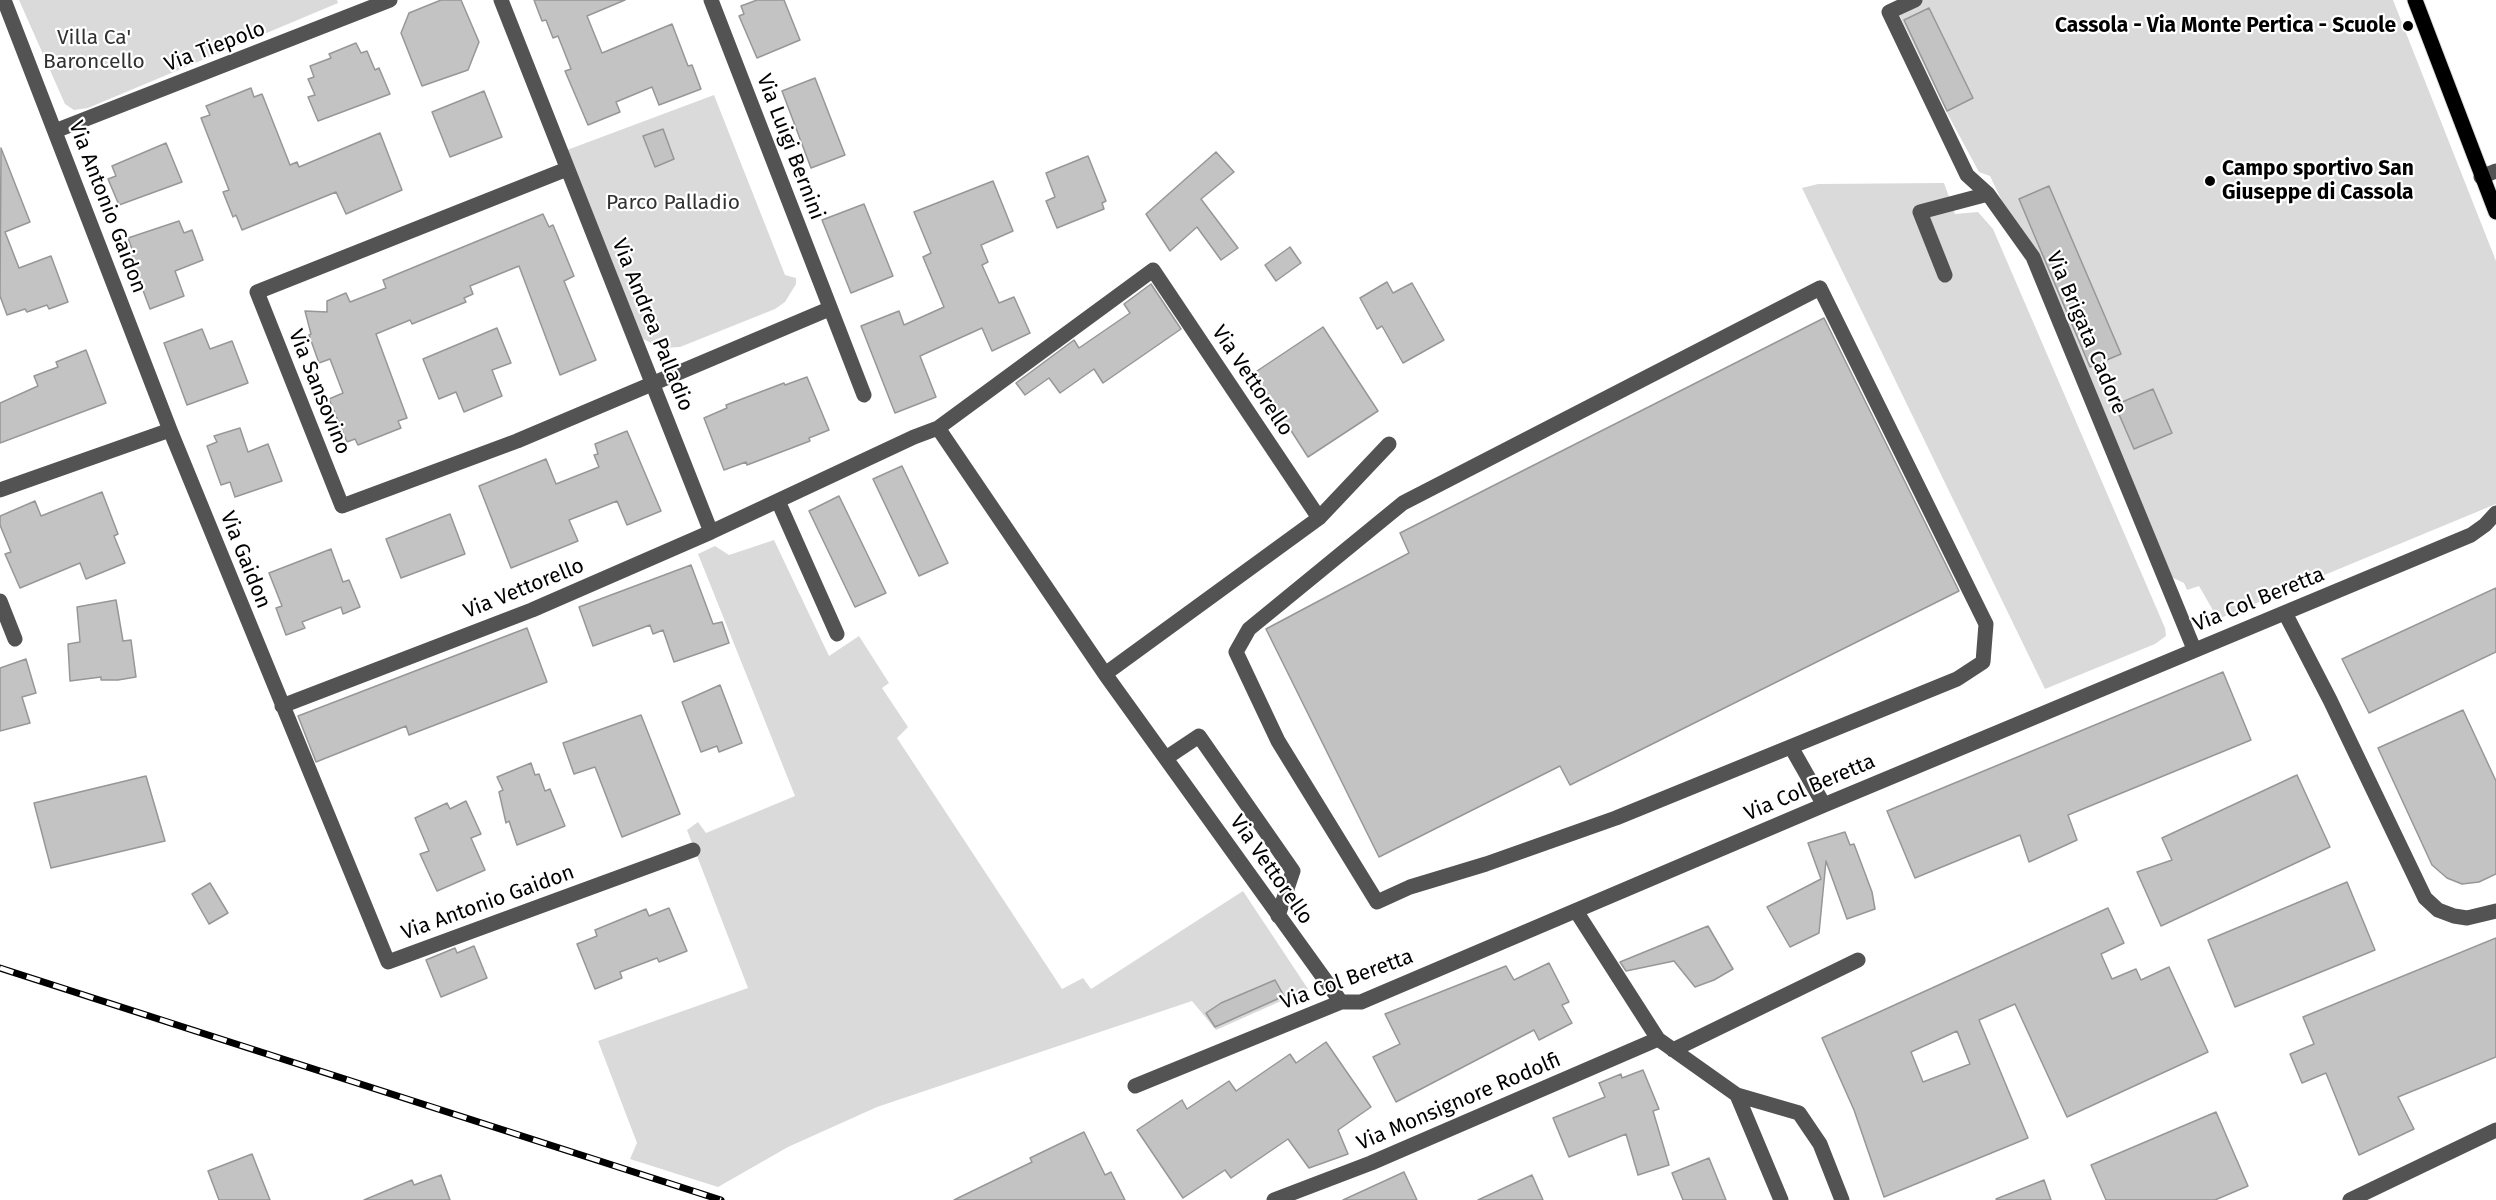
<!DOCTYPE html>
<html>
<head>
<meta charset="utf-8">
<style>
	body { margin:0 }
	canvas { display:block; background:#fff }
</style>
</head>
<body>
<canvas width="2496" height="1200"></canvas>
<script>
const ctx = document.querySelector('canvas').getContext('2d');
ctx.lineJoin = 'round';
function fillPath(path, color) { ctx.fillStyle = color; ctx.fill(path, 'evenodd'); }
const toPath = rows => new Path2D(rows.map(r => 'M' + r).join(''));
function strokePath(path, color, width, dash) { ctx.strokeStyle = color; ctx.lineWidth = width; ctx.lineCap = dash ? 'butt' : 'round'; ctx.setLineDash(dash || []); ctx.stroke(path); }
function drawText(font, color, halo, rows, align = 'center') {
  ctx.font = font + ' "Fira Sans",sans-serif'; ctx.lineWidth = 4.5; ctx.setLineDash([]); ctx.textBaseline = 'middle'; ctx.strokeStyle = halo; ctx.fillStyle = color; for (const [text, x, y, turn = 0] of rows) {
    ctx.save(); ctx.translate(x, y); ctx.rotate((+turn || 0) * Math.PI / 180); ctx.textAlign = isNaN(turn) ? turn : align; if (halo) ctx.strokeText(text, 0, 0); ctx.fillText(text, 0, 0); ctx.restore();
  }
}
const green = toPath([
	[19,0,337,0,338,3,88,108,74,110,65,104],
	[1908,0,2393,0,2496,261,2496,504,2218,619,2199,586,2187,590,2184,583,2167,575,2091,388,1990,176,1979,172,1946,111,1895,6],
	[714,95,785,275,796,278,796,284,785,302,775,309,680,347,662,348,643,339,567,150],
	[1944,183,1955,214,1978,212,1993,229,2165,628,2166,636,2155,644,2045,689,1802,188,1818,184],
	[774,540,829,656,859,636,889,683,882,688,908,727,897,738,1062,989,1083,978,1091,989,1243,891,1308,989,1216,1030,1192,1001,877,1107,788,1147,718,1187,630,1159,637,1143,598,1041,748,988,687,830,698,822,706,833,795,796,698,554,715,546,729,555]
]);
const building = toPath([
	[441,0,461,0,479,42,468,70,422,86,401,33,409,13,441,0],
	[534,0,625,0,587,16,602,53,672,24,688,66,692,65,701,89,659,105,652,87,616,102,620,112,588,125,565,71,571,69,558,36,553,38,546,20,542,21,534,0],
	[757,0,784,0,800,40,757,58,739,16,744,14,741,6,757,0],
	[1929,8,1973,98,1947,111,1904,20,1929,8],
	[356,43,361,53,367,51,375,70,379,68,390,94,318,121,308,97,315,95,308,79,314,77,310,66,331,58,329,54,356,43],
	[815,78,845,155,811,168,782,91,815,78],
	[251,88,254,97,262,94,290,165,297,162,299,167,380,133,402,190,346,214,336,192,242,230,236,215,233,217,223,192,229,190,201,118,210,115,206,106,251,88],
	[484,91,502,137,450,157,432,112,484,91],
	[663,129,674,159,655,167,643,136,663,129],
	[166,143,182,182,119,205,108,179,116,176,112,166,166,143],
	[1,148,30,222,5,232,19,268,51,256,68,302,49,309,47,305,27,312,25,309,7,315,0,296,1,148],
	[1216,152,1234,172,1201,199,1238,248,1221,260,1197,227,1170,251,1146,214,1216,152],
	[1088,156,1106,201,1102,203,1104,209,1057,228,1046,201,1055,197,1046,173,1088,156],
	[993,181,1013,231,981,245,988,262,982,265,999,303,1014,297,1030,333,992,351,982,328,920,356,936,397,895,413,861,326,899,311,904,325,944,307,923,257,931,253,914,212,993,181],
	[2049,186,2121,354,2090,367,2019,199,2049,186],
	[864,204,893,276,851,293,822,220,864,204],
	[543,214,549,227,553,225,574,276,564,281,596,360,560,375,519,266,470,286,473,294,464,298,466,302,412,324,410,320,376,334,407,418,398,421,401,428,358,445,355,439,347,442,329,399,343,393,330,359,319,363,309,335,311,334,305,311,327,312,327,301,346,293,350,302,386,288,383,280,543,214],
	[179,221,184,233,192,230,203,260,175,271,184,296,150,309,129,253,133,252,128,238,179,221],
	[1290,247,1301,263,1276,281,1265,265,1290,247],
	[1387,282,1393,293,1412,283,1444,340,1403,363,1382,326,1377,329,1360,298,1387,282],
	[1151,284,1181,329,1103,383,1094,369,1060,393,1049,378,1025,395,1016,383,1074,340,1079,348,1130,313,1124,304,1151,284],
	[1824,318,1959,591,1570,785,1560,766,1379,857,1266,629,1409,553,1400,533,1824,318],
	[1323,327,1378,411,1308,457,1254,373,1323,327],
	[497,328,511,363,492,370,502,396,464,412,456,392,439,399,423,359,497,328],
	[202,329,210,349,232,341,248,383,187,405,164,343,202,329],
	[86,350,106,403,0,443,0,403,38,386,34,376,58,367,56,362,86,350],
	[807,377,829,430,809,438,810,441,747,465,746,462,724,470,704,418,727,408,726,405,784,383,785,385,807,377],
	[2153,389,2172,433,2134,449,2115,405,2153,389],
	[240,428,248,452,268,444,282,481,235,497,230,482,221,485,207,446,217,442,214,436,240,428],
	[627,431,661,511,627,525,617,501,569,520,578,541,511,568,479,486,546,459,556,484,599,467,594,455,598,454,595,444,627,431],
	[902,466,948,563,919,576,873,479,902,466],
	[102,492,118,534,114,536,125,563,86,579,80,563,20,588,5,554,11,552,0,525,0,516,35,501,41,516,102,492],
	[839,496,886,593,855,607,809,511,839,496],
	[450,514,465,554,401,578,386,539,450,514],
	[331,549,343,582,349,580,360,607,343,614,341,607,302,622,305,628,286,635,276,608,282,606,269,573,331,549],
	[691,565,713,624,722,622,729,643,674,662,663,630,653,634,650,625,593,646,579,607,691,565],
	[2496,588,2496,652,2369,713,2342,659,2496,588],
	[116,600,123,641,131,640,136,677,118,680,101,680,101,677,70,681,68,644,80,642,77,607,116,600],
	[527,628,547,682,409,735,406,726,316,762,298,716,527,628],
	[26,659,36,693,22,697,30,723,0,731,0,668,26,659],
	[2223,672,2251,740,2068,815,2077,840,2029,862,2020,835,1915,878,1887,811,2223,672],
	[720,685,742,743,719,752,717,746,701,752,682,702,720,685],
	[2463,710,2496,781,2496,874,2479,882,2462,884,2447,878,2432,865,2378,748,2463,710],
	[641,715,680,814,622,837,595,767,574,774,563,743,641,715],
	[531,763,535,775,539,774,545,791,550,789,565,826,517,845,509,821,506,823,499,792,503,790,497,777,531,763],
	[2297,775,2330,847,2161,926,2137,872,2172,860,2162,838,2297,775],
	[146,776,165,841,51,868,34,803,146,776],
	[466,801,481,834,471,838,485,870,437,891,420,854,429,851,415,818,447,803,450,809,466,801],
	[1845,832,1850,845,1854,844,1872,892,1875,909,1847,919,1826,861,1819,933,1790,947,1767,907,1821,879,1808,843,1845,832],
	[2347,882,2375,950,2235,1007,2208,940,2347,882],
	[210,883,228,913,209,924,192,894,210,883],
	[669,908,687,951,659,962,657,958,620,972,622,978,595,989,577,944,597,936,595,930,646,909,649,916,669,908],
	[2108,908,2124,943,2101,954,2112,979,2136,969,2141,980,2169,967,2208,1052,2067,1117,2015,1004,1979,1020,2028,1138,1884,1197,1854,1110,1822,1038,2108,908],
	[1957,1031,1970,1064,1923,1082,1911,1052,1957,1031],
	[1708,926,1733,969,1714,980,1695,987,1674,961,1626,971,1620,962,1708,926],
	[2496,938,2496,1057,2398,1097,2414,1129,2359,1155,2326,1073,2302,1083,2290,1054,2314,1044,2303,1017,2496,938],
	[474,946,487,978,441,997,426,960,455,948,457,953,474,946],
	[1549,963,1569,1002,1562,1005,1572,1023,1539,1040,1534,1030,1396,1102,1373,1057,1400,1044,1385,1014,1506,966,1514,980,1549,963],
	[1275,980,1284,996,1215,1027,1206,1013,1221,1003,1275,980],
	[1326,1042,1371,1107,1338,1130,1348,1154,1309,1168,1288,1139,1231,1178,1225,1170,1183,1198,1137,1130,1182,1100,1187,1109,1229,1081,1236,1091,1290,1054,1296,1063,1326,1042],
	[1643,1070,1659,1109,1653,1111,1669,1165,1638,1175,1626,1134,1569,1157,1553,1118,1605,1097,1599,1083,1621,1074,1622,1078,1643,1070],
	[2216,1112,2248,1186,2215,1200,2106,1200,2091,1165,2216,1112],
	[1084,1132,1105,1175,1111,1172,1125,1200,954,1200,1032,1162,1030,1158,1084,1132],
	[252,1154,270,1200,219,1200,208,1171,252,1154],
	[1709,1158,1726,1200,1683,1200,1672,1173,1709,1158],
	[1404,1172,1417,1200,1343,1200,1404,1172],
	[441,1175,450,1200,364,1200,412,1180,414,1185,441,1175],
	[1532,1175,1543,1200,1478,1200,1532,1175],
	[2044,1180,2051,1200,1997,1200,1996,1199,2044,1180]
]);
const minor = toPath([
	[4,0,170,430,388,962,693,850],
	[501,0,711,532],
	[711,0,864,395],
	[1915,0,1889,12,1967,175,1988,194,2033,257,2194,649],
	[55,131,390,0],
	[567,169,257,292,342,506,517,441,829,309],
	[2481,177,2496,171],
	[1945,275,1920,212,1988,194],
	[1820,288,1986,624,1983,662,1957,679,1616,818,1486,864,1410,887,1377,902,1278,741,1236,652,1249,629,1403,503,1820,288],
	[938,428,1105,674,1341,1002],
	[0,490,170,430],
	[778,501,837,634],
	[0,601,15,639],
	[2285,613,2330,700,2425,898,2438,910,2454,916,2467,918,2496,911],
	[1105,674,1319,518,1389,444],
	[282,706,532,610,711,532,914,437,938,428,1153,270,1319,518],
	[1791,747,1824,805],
	[1166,758,1199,736,1293,871,1278,916],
	[1576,911,1658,1039,1737,1095,1799,1113,1820,1144,1842,1200],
	[1673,1050,1858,960],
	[1135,1086,1341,1002,1361,1002,1824,805,2471,535,2485,525,2496,513],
	[1737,1095,1781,1200],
	[1274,1200,1371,1163,1658,1039],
	[2350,1200,2496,1130]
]);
const major = toPath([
	[2415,0,2496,212]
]);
const rail = toPath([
	[0,968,721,1200]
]);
const markers = [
	[2408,26,6,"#000"],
	[2210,181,6,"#000"]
];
const poiNames = [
	["Cassola - Via Monte Pertica - Scuole",2396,26],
	["Campo sportivo San",2222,169,"left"],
	["Giuseppe di Cassola",2222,193,"left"]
];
const parkNames = [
	["Villa Ca'",94,38],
	["Baroncello",94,62],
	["Parco Palladio",673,203]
];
const streetNames = [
	["Via Tiepolo",215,47,-21],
	["Via Luigi Bernini",790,147,69],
	["Via Antonio Gaidon",107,207,69],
	["Via Andrea Palladio",652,325,68],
	["Via Brigata Cadore",2086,333,67],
	["Via Vettorello",1252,381,56],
	["Via Sansovino",319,392,68],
	["Via Gaidon",245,560,68],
	["Via Vettorello",524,589,-22],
	["Via Col Beretta",2259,600,-22],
	["Via Col Beretta",1810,788,-23],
	["Via Vettorello",1271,870,55],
	["Via Antonio Gaidon",488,903,-20],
	["Via Col Beretta",1347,980,-20],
	["Via Monsignore Rodolfi",1459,1102,-23]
];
fillPath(green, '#dadada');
fillPath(building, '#c3c3c3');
strokePath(building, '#979797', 1.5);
strokePath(major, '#dbdbdb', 17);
strokePath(minor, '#535353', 15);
strokePath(major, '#000', 15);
strokePath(rail, '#000', 7);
strokePath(rail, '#fff', 4.5, [14]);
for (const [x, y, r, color] of markers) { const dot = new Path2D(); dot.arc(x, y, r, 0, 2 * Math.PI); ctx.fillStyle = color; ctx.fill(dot); strokePath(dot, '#fff', 2); }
drawText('bold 21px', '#000', '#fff', poiNames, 'right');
drawText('21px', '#313131', '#fff', parkNames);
drawText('21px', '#000', '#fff', streetNames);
</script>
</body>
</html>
